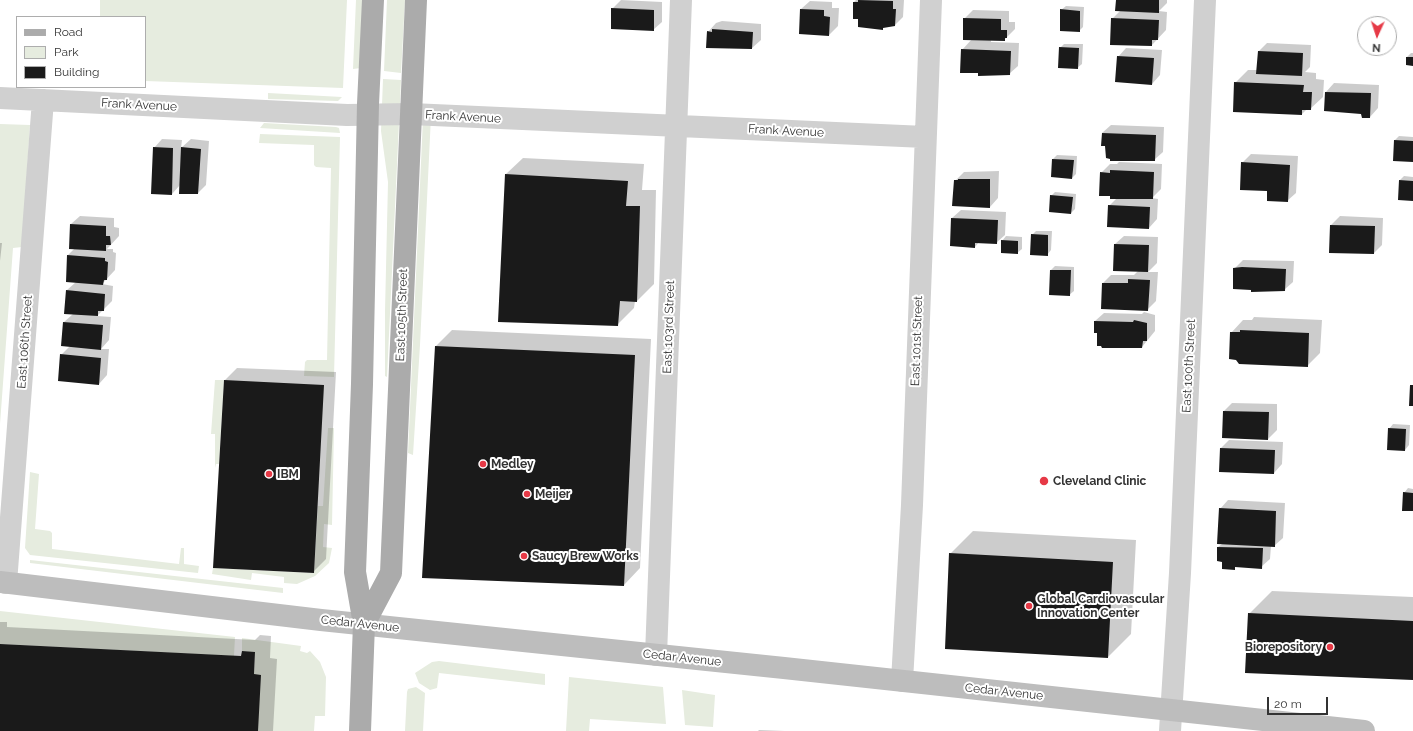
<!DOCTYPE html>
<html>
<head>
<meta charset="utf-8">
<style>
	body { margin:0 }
	#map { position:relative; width:1413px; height:731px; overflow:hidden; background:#fff; font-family:Raleway,sans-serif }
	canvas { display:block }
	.legend { position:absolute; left:16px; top:16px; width:130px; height:72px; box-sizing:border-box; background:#fff; border:1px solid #adadad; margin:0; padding:5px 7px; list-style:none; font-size:12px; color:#333 }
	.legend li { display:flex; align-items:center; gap:8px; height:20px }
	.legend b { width:20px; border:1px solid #adadad }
	.north { position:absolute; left:1357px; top:16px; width:40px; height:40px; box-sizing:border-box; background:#fff; border:1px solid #adadad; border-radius:50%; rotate:183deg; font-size:11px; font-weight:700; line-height:16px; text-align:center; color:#333 }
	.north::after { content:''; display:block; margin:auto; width:14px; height:18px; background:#e63946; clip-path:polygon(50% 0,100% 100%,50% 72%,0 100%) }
	.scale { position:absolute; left:1267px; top:697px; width:61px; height:18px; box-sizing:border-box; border:2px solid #333; border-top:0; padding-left:5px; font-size:12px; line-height:14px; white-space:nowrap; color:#333; -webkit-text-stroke:3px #fff; paint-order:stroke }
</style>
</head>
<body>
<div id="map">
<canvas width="1413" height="731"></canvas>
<ul class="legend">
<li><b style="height:5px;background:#ababab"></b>Road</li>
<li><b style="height:11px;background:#e6ecdf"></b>Park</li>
<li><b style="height:11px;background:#1a1a1a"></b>Building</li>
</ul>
<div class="north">N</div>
<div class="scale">20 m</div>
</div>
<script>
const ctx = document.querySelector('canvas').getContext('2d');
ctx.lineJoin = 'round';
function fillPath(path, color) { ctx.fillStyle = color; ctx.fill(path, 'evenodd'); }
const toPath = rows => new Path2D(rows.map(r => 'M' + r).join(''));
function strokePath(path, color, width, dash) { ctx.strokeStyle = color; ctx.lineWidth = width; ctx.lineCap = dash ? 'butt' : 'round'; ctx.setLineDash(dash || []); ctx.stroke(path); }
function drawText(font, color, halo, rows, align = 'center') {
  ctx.font = font + ' Raleway,sans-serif'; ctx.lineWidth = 4; ctx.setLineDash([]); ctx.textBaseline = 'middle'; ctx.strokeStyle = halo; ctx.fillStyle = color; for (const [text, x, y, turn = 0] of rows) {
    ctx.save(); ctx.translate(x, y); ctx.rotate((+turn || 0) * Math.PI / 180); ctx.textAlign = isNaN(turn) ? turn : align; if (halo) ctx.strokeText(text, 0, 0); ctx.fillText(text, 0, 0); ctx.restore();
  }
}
const green = toPath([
	[100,0,347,0,343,88,145,81,145,17,100,17],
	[356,0,364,0,361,68,353,69],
	[387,0,405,0,401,73,384,71],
	[383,79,401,80,387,377,385,376,385,311,388,182,381,131],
	[268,93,342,97,338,101,268,99],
	[431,116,420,345,413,455,408,453,423,118],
	[264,123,336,127,339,128,340,133,260,128],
	[0,124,30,125,22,247,13,248,0,424],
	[260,134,340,137,334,377,304,376,305,362,307,360,327,360,331,168,316,167,314,165,314,145,259,143],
	[215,380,224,380,219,464,216,464,215,468,215,434,211,434],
	[328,428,334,428,332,525,324,524,323,547,332,548,329,563,315,576,297,584,284,583,284,577,252,573,251,580,212,574,213,568,314,573,318,506,323,506],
	[30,472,39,474,35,529,50,531,52,533,52,549,179,564,181,548,184,548,184,564,199,566,198,573,30,555,25,548],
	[30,560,283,588,283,593,30,563],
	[0,611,235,637,234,656,0,644],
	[242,638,301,646,300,651,307,653,310,651,320,662,326,677,325,716,315,716,314,731,258,731,254,674,255,653,242,651],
	[439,661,545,674,545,685,439,673,437,688,430,690,419,683,415,673,432,662],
	[569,677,663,687,666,724,590,719,589,731,566,731],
	[416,687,425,693,423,731,405,731,407,692,408,689],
	[682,690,715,695,713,727,685,725]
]);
const shadow = toPath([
	[621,0,662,2,662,22,653,30,612,9],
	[856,0,904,0,903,17,895,25,859,18,854,2],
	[1117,0,1167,0,1167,3,1159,11,1167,12,1166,30,1152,45,1112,19,1121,10],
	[810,1,832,2,832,8,839,8,838,26,829,35,801,9],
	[1066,6,1084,7,1083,27,1079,31,1061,10],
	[973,10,1009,11,1009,22,1015,22,1015,29,1004,40,991,40,991,42,1019,43,1018,66,1009,74,979,72,962,50,972,39,964,19],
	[722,21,761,24,761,40,752,48,708,32,716,23],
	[1267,43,1311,45,1310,67,1305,72,1316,73,1316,79,1324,80,1323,97,1310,109,1307,109,1302,114,1235,83,1248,70,1258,70,1259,51],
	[1064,44,1083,44,1082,64,1077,68,1060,48],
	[1126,48,1162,50,1160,75,1152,84,1118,57],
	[1411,53,1413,53,1413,65,1407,57],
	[1334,83,1379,85,1378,108,1370,117,1326,92],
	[1111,125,1164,127,1163,152,1154,160,1106,146,1102,133],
	[1399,136,1413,137,1413,160,1395,140],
	[162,139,182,140,181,148,191,139,209,141,206,185,198,193,180,185,172,194,154,148],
	[1251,154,1298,156,1296,193,1287,201,1268,190,1242,163],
	[1057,155,1077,156,1076,174,1072,178,1053,159],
	[523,158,644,164,642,190,656,190,654,284,637,301,635,301,634,308,617,325,506,174],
	[1119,162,1162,164,1161,189,1152,198,1158,199,1157,219,1149,228,1109,206,1117,198,1101,173,1110,164,1117,164],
	[999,171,998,198,990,207,955,181,964,172],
	[1404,176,1413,177,1413,200,1400,180],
	[1055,192,1076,194,1075,209,1071,213,1051,196],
	[961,210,1006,212,1005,235,996,243,979,242,975,247,952,218],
	[80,216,114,218,114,227,119,228,119,236,107,249,113,249,113,252,116,253,115,270,102,284,113,286,112,301,97,316,111,317,109,340,101,349,109,349,107,375,99,384,61,355,70,346,64,322,73,314,67,290,76,282,68,255,75,248,71,224],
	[1340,216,1383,218,1382,245,1374,253,1330,252,1331,225],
	[1036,231,1052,231,1051,250,1047,255,1032,235],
	[1006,236,1022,237,1022,249,1017,253,1002,241],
	[1124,236,1158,237,1157,263,1148,272,1158,272,1156,301,1147,310,1103,283,1111,275,1134,275,1138,271,1115,244],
	[0,243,2,243,0,261],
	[1243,260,1294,261,1293,282,1284,290,1251,289,1234,269],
	[1055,266,1074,267,1074,291,1069,295,1051,270],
	[1144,312,1155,315,1155,331,1142,347,1102,345,1095,321,1104,313,1142,314],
	[1254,317,1322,320,1320,353,1307,366,1231,333,1243,320,1252,320],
	[452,330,651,339,640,568,624,585,436,346],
	[237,368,336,372,326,559,313,572,224,381],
	[1232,403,1277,404,1277,430,1268,439,1224,411],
	[1393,424,1410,425,1409,445,1405,450,1389,429],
	[1229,440,1283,442,1282,464,1274,473,1221,448],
	[1408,488,1413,489,1413,510,1404,493],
	[1228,500,1285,503,1283,538,1274,546,1271,546,1270,559,1261,567,1236,566,1234,569,1223,561,1218,547,1222,544,1220,509],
	[973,531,1136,540,1131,634,1108,657,950,554],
	[1272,591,1413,597,1413,679,1249,614],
	[0,622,7,622,7,627,255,640,260,635,271,636,270,658,277,659,273,731,0,731],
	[759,730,785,731,758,731]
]);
const building = toPath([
	[858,0,893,1,893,9,896,9,895,26,883,28,883,30,858,27,858,19,853,19,853,2,858,2],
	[1116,0,1159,0,1159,13,1115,11],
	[611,8,654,10,654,31,611,29],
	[800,9,824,10,824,16,830,17,829,36,799,34],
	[1060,9,1080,11,1080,32,1060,31],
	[963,18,1001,19,1001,30,1007,30,1007,38,1005,38,1005,41,963,40],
	[1111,18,1159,20,1158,40,1152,40,1152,46,1110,45],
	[712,29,753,32,752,49,706,48,707,31,712,32],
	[1059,47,1079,48,1078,69,1058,68],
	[961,49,1011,51,1010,75,978,76,978,73,960,73],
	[1258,51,1303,53,1302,76,1256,74],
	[1117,56,1154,58,1152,85,1115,82],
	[1406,57,1413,57,1413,66,1406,65],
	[1234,82,1304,85,1303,92,1312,92,1311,110,1302,110,1302,115,1233,112],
	[1325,92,1371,93,1370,118,1362,118,1361,114,1324,111],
	[1102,133,1156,135,1155,161,1110,161,1110,159,1106,158,1105,146,1101,146],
	[1394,140,1413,141,1413,162,1393,161],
	[153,147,173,148,172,195,151,194],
	[181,147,201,149,198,194,179,194],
	[1052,159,1074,160,1072,179,1051,177],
	[1241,162,1290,165,1288,202,1267,201,1267,191,1240,190],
	[1110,170,1154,172,1153,199,1110,199,1110,196,1099,196,1100,172,1110,173],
	[505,174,628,181,626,206,640,206,637,302,620,301,618,326,498,322],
	[958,179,990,179,990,208,952,206,954,180,958,180],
	[1399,180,1413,181,1413,201,1398,200],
	[1050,195,1073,197,1071,214,1049,212],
	[1108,205,1150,207,1149,229,1107,227],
	[951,218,998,220,997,244,975,243,975,248,950,246],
	[70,224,106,226,106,236,110,236,111,245,106,245,106,251,69,249],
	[1330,225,1375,226,1374,254,1329,253],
	[1031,234,1048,235,1048,256,1030,255],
	[1001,240,1018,241,1018,254,1001,253],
	[1114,244,1149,245,1148,272,1113,271],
	[67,255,105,258,105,261,108,262,107,280,104,280,103,285,66,282],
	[1242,267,1286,269,1285,291,1251,292,1251,290,1233,289,1233,268],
	[1050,270,1071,270,1070,296,1049,295],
	[1128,279,1150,280,1148,311,1101,309,1102,283,1128,283],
	[66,290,105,294,104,311,98,311,98,316,64,314],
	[1134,320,1147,323,1147,341,1143,341,1142,348,1102,348,1101,346,1097,346,1097,333,1094,333,1094,321,1133,322],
	[63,322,103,325,101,350,61,346],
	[1240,330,1309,333,1308,367,1239,364,1236,360,1229,359,1230,332,1240,332],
	[435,346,635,355,624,586,422,578],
	[60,354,101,358,99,385,58,381],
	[224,380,324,385,314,573,213,568],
	[1410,385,1413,385,1413,406,1409,406],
	[1223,411,1269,412,1268,440,1222,438],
	[1388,428,1406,429,1405,451,1387,450],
	[1220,448,1275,450,1274,474,1219,472],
	[1403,492,1413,493,1413,511,1402,511],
	[1219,508,1276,511,1275,547,1217,544],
	[1217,547,1263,548,1262,569,1235,567,1235,570,1222,569,1222,562,1217,561],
	[949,553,1113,562,1108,658,945,649],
	[1248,613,1413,621,1413,680,1245,673],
	[0,644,241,656,242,651,255,652,254,674,261,675,258,731,0,731]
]);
const street = toPath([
	[0,98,347,115,411,114,925,137],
	[6,583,43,100],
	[656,655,681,0],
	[902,681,912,505,931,0],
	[1170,731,1180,573,1205,0]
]);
const secondary = toPath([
	[0,582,321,620,784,668,1364,731]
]);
const primary = toPath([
	[364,624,391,573,416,0],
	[360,731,364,624,355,572,362,384,368,104,373,0]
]);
const markers = [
	[483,464,4,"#e63946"],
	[269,474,4,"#e63946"],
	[1044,481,5,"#e63946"],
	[527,494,4,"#e63946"],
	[524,556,4,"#e63946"],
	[1029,606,4,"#e63946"],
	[1330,647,4,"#e63946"]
];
const streetNames = [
	["Frank Avenue",139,105,3],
	["Frank Avenue",463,117,3],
	["Frank Avenue",786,131,3],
	["East 105th Street",402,315,-88],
	["East 103rd Street",669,327,-88],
	["East 101st Street",917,341,-88],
	["East 106th Street",25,342,-86],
	["East 100th Street",1189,366,-87],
	["Cedar Avenue",360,624,6],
	["Cedar Avenue",682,658,6],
	["Cedar Avenue",1004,692,6]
];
const poiNames = [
	["Medley",491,464],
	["IBM",277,474],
	["Cleveland Clinic",1053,481],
	["Meijer",535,494],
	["Saucy Brew Works",532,556],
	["Global Cardiovascular",1037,599],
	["Innovation Center",1037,613],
	["Biorepository",1322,647,"right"]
];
fillPath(green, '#e6ecdf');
fillPath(shadow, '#0003');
fillPath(building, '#1a1a1a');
strokePath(street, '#d0d0d0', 22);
strokePath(secondary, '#bdbdbd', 22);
strokePath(primary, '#ababab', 22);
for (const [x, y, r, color] of markers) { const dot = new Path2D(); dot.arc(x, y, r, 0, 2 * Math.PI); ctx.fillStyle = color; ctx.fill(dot); strokePath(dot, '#fff', 1.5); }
drawText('12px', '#333', '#fff', streetNames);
drawText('bold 12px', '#333', '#fff', poiNames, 'left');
</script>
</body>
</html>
